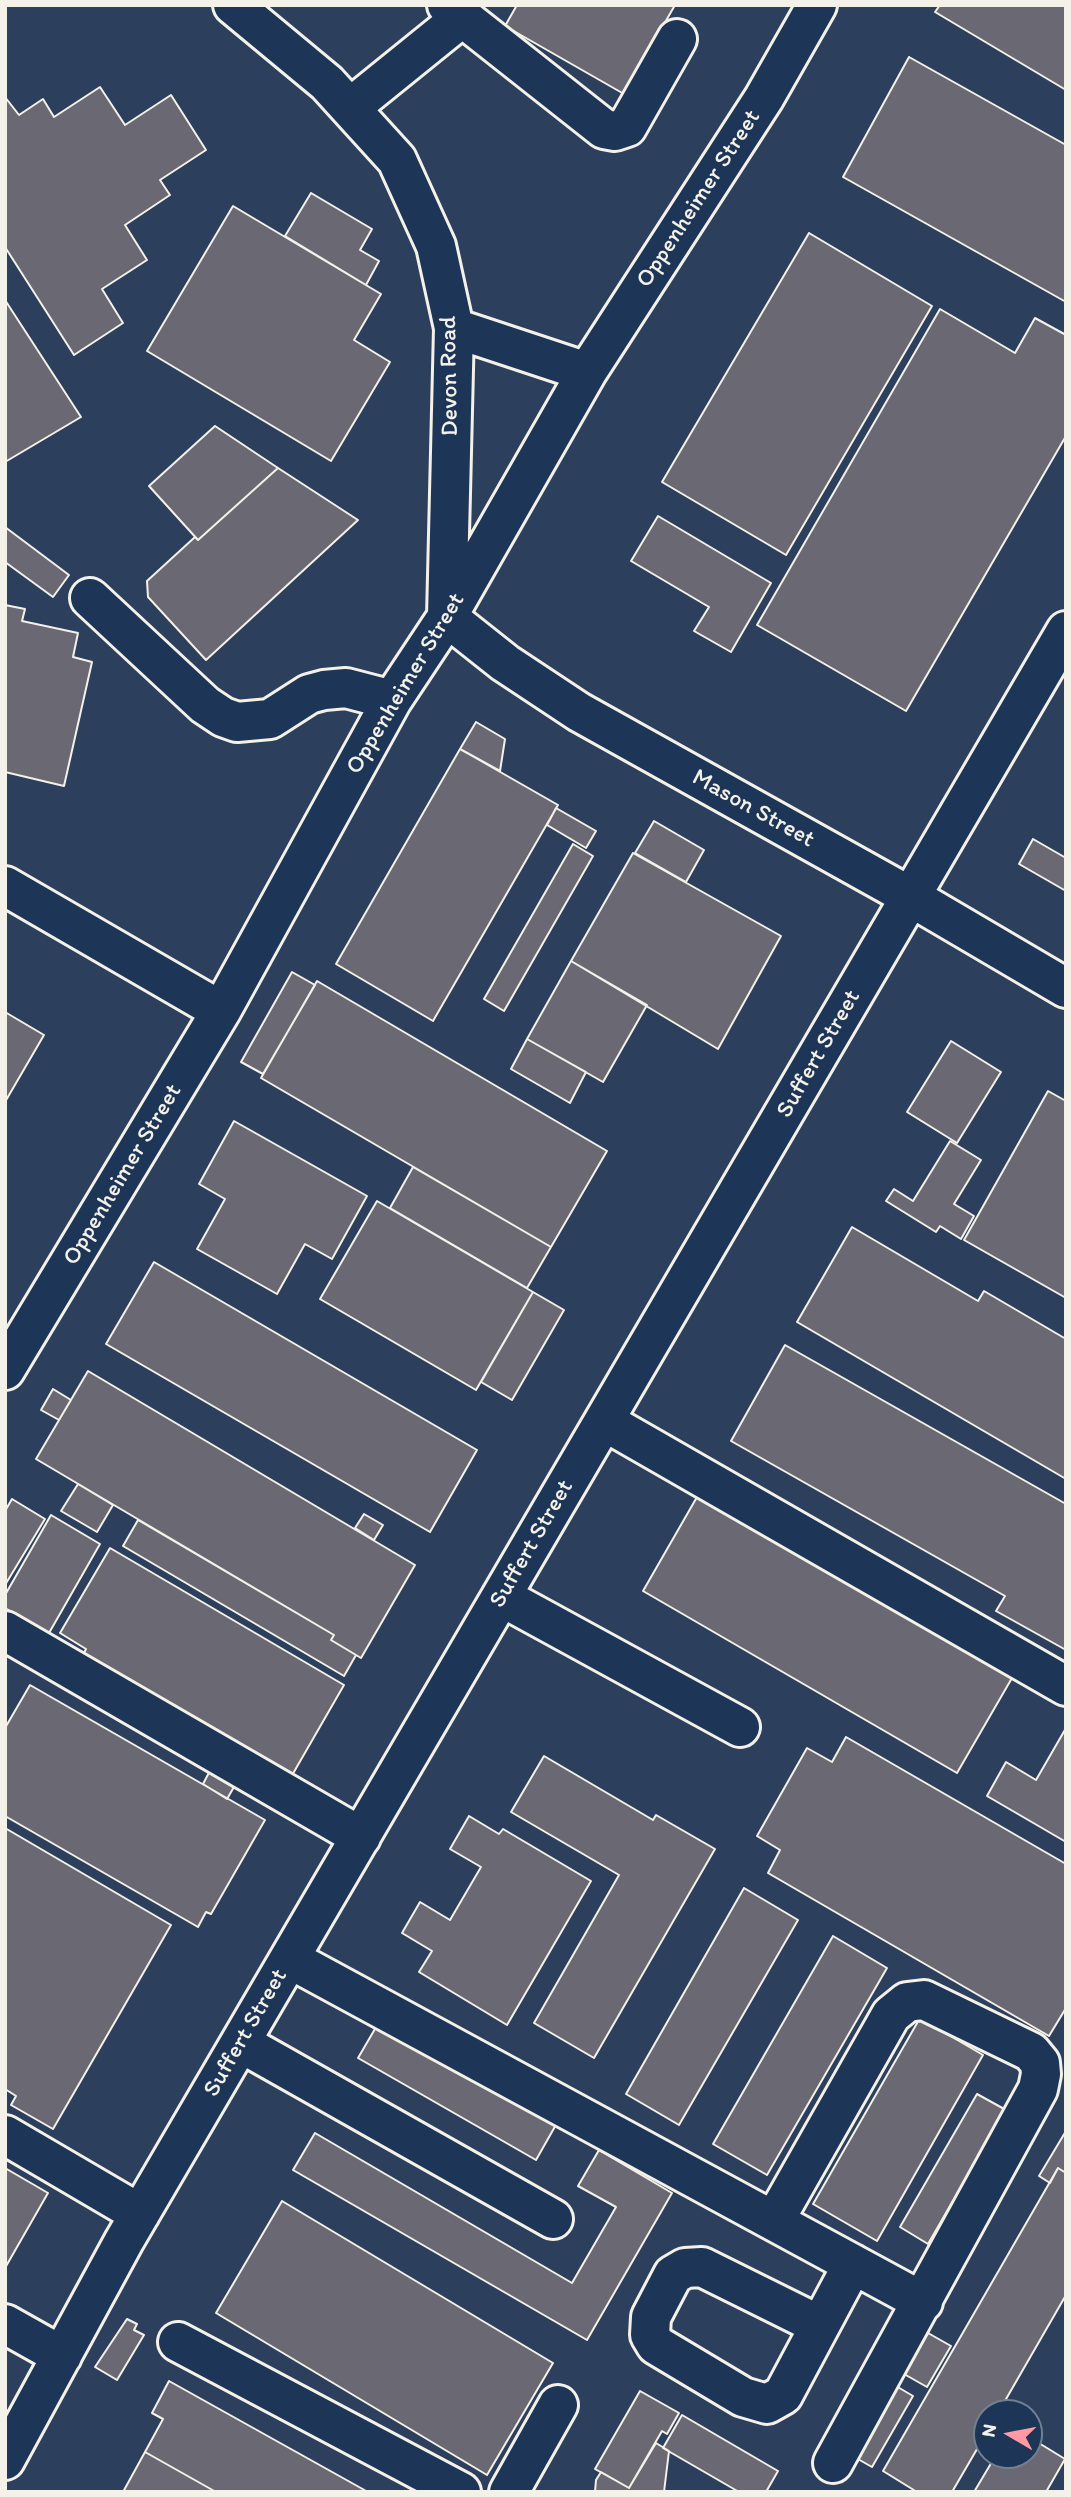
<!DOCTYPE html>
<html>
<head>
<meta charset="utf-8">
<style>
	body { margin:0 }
	#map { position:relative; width:1071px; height:2497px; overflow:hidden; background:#2c3f5d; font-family:Itim,sans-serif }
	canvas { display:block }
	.frame { position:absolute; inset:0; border:7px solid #f4f1e8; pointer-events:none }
	.north { position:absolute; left:973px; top:2399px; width:70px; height:70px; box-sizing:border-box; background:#1d3557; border:2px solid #738091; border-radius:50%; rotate:280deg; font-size:19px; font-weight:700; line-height:28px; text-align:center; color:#f4f1e8 }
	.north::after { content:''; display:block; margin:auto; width:24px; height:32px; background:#ff9aa2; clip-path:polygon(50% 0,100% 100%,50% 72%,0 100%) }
</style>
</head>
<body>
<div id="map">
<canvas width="1071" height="2497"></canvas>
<div class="frame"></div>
<div class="north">N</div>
</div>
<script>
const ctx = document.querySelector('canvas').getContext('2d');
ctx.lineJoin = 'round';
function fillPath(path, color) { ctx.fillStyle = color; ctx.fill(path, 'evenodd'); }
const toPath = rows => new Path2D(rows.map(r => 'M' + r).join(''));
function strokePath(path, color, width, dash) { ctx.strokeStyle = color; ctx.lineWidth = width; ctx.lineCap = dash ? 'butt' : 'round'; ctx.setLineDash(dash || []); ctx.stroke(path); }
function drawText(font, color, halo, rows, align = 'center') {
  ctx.font = font + ' Itim,sans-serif'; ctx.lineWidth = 5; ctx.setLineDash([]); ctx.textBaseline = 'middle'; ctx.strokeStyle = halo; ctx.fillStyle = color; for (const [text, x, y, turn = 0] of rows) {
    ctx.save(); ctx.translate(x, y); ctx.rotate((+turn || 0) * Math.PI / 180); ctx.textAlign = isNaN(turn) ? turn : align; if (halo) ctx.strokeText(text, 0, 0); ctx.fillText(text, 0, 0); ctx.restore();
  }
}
const building = toPath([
	[517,5,675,5,624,94,505,26,517,5],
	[940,5,1066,5,1066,90,935,12,940,5],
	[909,57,1066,145,1066,302,843,177,909,57],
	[100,87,125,125,171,95,206,150,160,180,170,195,125,225,147,260,102,289,123,323,74,355,5,247,5,97,19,115,43,99,54,117,100,87],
	[311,193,372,229,360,250,379,261,366,285,285,236,311,193],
	[233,206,381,294,354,340,390,362,331,461,147,351,233,206],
	[809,233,932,306,786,555,662,482,809,233],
	[5,300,81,417,5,462,5,300],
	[940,309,1015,353,1035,318,1066,335,1066,436,906,711,757,625,940,309],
	[215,426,278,468,198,540,149,486,215,426],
	[278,468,358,520,206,660,148,597,147,581,195,537,198,540,278,468],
	[658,516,771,583,731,652,694,631,709,607,631,561,658,516],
	[5,527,69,575,53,597,5,562,5,527],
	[5,605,25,609,22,621,78,633,73,657,92,662,64,786,5,772,5,605],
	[476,722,505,739,500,771,460,749,476,722],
	[460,749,558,805,433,1021,336,964,460,749],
	[556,808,596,831,586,848,547,825,556,808],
	[654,821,704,850,686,882,635,853,654,821],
	[1033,839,1066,858,1066,891,1019,864,1033,839],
	[573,844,593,856,504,1011,484,999,573,844],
	[633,853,781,936,718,1049,571,961,633,853],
	[571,961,647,1005,603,1082,527,1039,571,961],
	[292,972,315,985,263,1074,241,1062,292,972],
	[317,981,607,1151,551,1247,261,1078,317,981],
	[5,1012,44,1035,5,1102,5,1012],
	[527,1039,586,1072,570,1103,511,1069,527,1039],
	[951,1041,1001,1072,957,1143,907,1112,951,1041],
	[1048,1091,1066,1101,1066,1298,964,1240,1048,1091],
	[234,1121,367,1196,332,1259,305,1244,277,1294,197,1249,225,1199,199,1184,234,1121],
	[950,1141,981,1160,954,1204,974,1216,961,1239,940,1226,936,1232,886,1201,894,1189,913,1201,950,1141],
	[413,1167,551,1247,527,1288,390,1208,413,1167],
	[377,1201,533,1292,476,1390,320,1299,377,1201],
	[852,1227,978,1301,984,1291,1066,1339,1066,1479,797,1322,852,1227],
	[154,1262,477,1450,430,1532,106,1344,154,1262],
	[533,1292,564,1310,512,1400,481,1382,533,1292],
	[785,1345,1066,1504,1066,1650,996,1611,1005,1596,731,1441,785,1345],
	[88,1371,415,1565,361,1658,331,1640,334,1635,36,1459,88,1371],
	[53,1389,71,1400,59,1420,41,1410,53,1389],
	[78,1484,113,1505,97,1532,61,1511,78,1484],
	[697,1497,1012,1678,957,1773,643,1591,697,1497],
	[12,1499,45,1519,5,1585,5,1511,12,1499],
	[364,1514,383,1525,374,1540,355,1528,364,1514],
	[51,1515,100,1544,49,1633,5,1608,5,1595,51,1515],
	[138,1520,334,1635,331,1640,356,1655,344,1676,123,1546,138,1520],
	[110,1548,344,1685,287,1784,83,1655,86,1649,60,1633,110,1548],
	[30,1685,265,1820,211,1914,206,1912,198,1927,5,1816,5,1728,30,1685],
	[1066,1728,1066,1842,987,1796,1006,1762,1036,1780,1066,1728],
	[846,1737,1066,1864,1066,2008,1049,2036,768,1873,780,1850,757,1836,807,1748,832,1762,846,1737],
	[544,1756,653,1820,656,1815,715,1849,594,2058,534,2023,619,1875,511,1812,544,1756],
	[213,1765,238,1780,227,1799,203,1784,213,1765],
	[469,1816,499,1834,503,1829,591,1881,507,2025,419,1972,432,1951,402,1933,420,1902,450,1920,481,1867,450,1849,469,1816],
	[5,1828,171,1925,53,2129,11,2105,16,2096,5,2089,5,1828],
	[744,1888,798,1920,679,2125,626,2094,744,1888],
	[833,1936,887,1968,767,2175,713,2144,833,1936],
	[920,2018,983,2055,877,2241,813,2204,920,2018],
	[379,2022,557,2123,536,2160,358,2058,379,2022],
	[977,2094,1006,2110,928,2244,900,2227,977,2094],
	[1066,2131,1066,2173,1058,2168,1050,2183,1039,2176,1066,2131],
	[315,2133,572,2283,616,2207,578,2186,599,2150,672,2193,587,2340,293,2170,315,2133],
	[5,2168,48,2193,5,2268,5,2168],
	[1058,2168,1066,2173,1066,2295,998,2413,987,2413,987,2432,952,2492,917,2492,883,2471,1058,2168],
	[282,2201,553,2363,487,2475,216,2313,282,2201],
	[127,2319,137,2324,134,2330,144,2335,117,2380,95,2367,127,2319],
	[928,2333,951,2346,927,2387,904,2374,928,2333],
	[169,2381,368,2492,216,2492,145,2452,163,2419,152,2413,169,2381],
	[896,2386,913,2396,872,2467,856,2458,896,2386],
	[640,2391,679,2413,667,2434,662,2431,629,2488,595,2469,640,2391],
	[682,2415,778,2471,766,2492,739,2492,663,2448,682,2415],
	[1029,2437,1065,2459,1046,2492,974,2492,996,2455,1029,2455,1029,2437],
	[656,2443,669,2451,664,2492,595,2492,596,2480,601,2472,629,2488,656,2443],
	[145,2452,216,2492,123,2492,145,2452]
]);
const minor = toPath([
	[233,5,327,83,397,160,436,246,454,328,447,617,505,663,579,712,911,897,1066,988],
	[447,5,604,129,615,131,627,127,677,39],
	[350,108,460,19],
	[454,328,587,372],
	[90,598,205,705,223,717,237,722,270,719,309,694,324,690,346,688,392,700],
	[5,886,221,1011],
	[5,1370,221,1011,392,700,447,617,587,372,764,98,817,5],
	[604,1421,1066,1686],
	[502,1597,740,1727],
	[5,1631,361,1837],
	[290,1959,923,2302],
	[241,2043,553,2219],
	[5,2135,140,2214],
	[774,2221,891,2015,907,2002,924,2000,1031,2052,1040,2063,1041,2074,1038,2089,833,2463],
	[5,2324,62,2356],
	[819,2325,702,2267,685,2268,673,2275,651,2317,650,2335,656,2345,743,2397,767,2404,783,2395,853,2264],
	[178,2342,461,2492],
	[5,2460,124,2241,1066,631],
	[509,2492,558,2405]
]);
const streetNames = [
	["Oppenheimer Street",699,199,-57],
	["Devon Road",450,376,-91],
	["Oppenheimer Street",406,684,-59],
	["Mason Street",753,809,29],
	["Suffert Street",819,1054,-60],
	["Oppenheimer Street",123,1175,-59],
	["Suffert Street",532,1544,-60],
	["Suffert Street",246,2033,-60]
];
fillPath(building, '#6a6973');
strokePath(building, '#f4f1e8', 2);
strokePath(minor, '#f4f1e8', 44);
strokePath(minor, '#1d3557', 38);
drawText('24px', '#f4f1e8', '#1d3557', streetNames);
</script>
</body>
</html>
